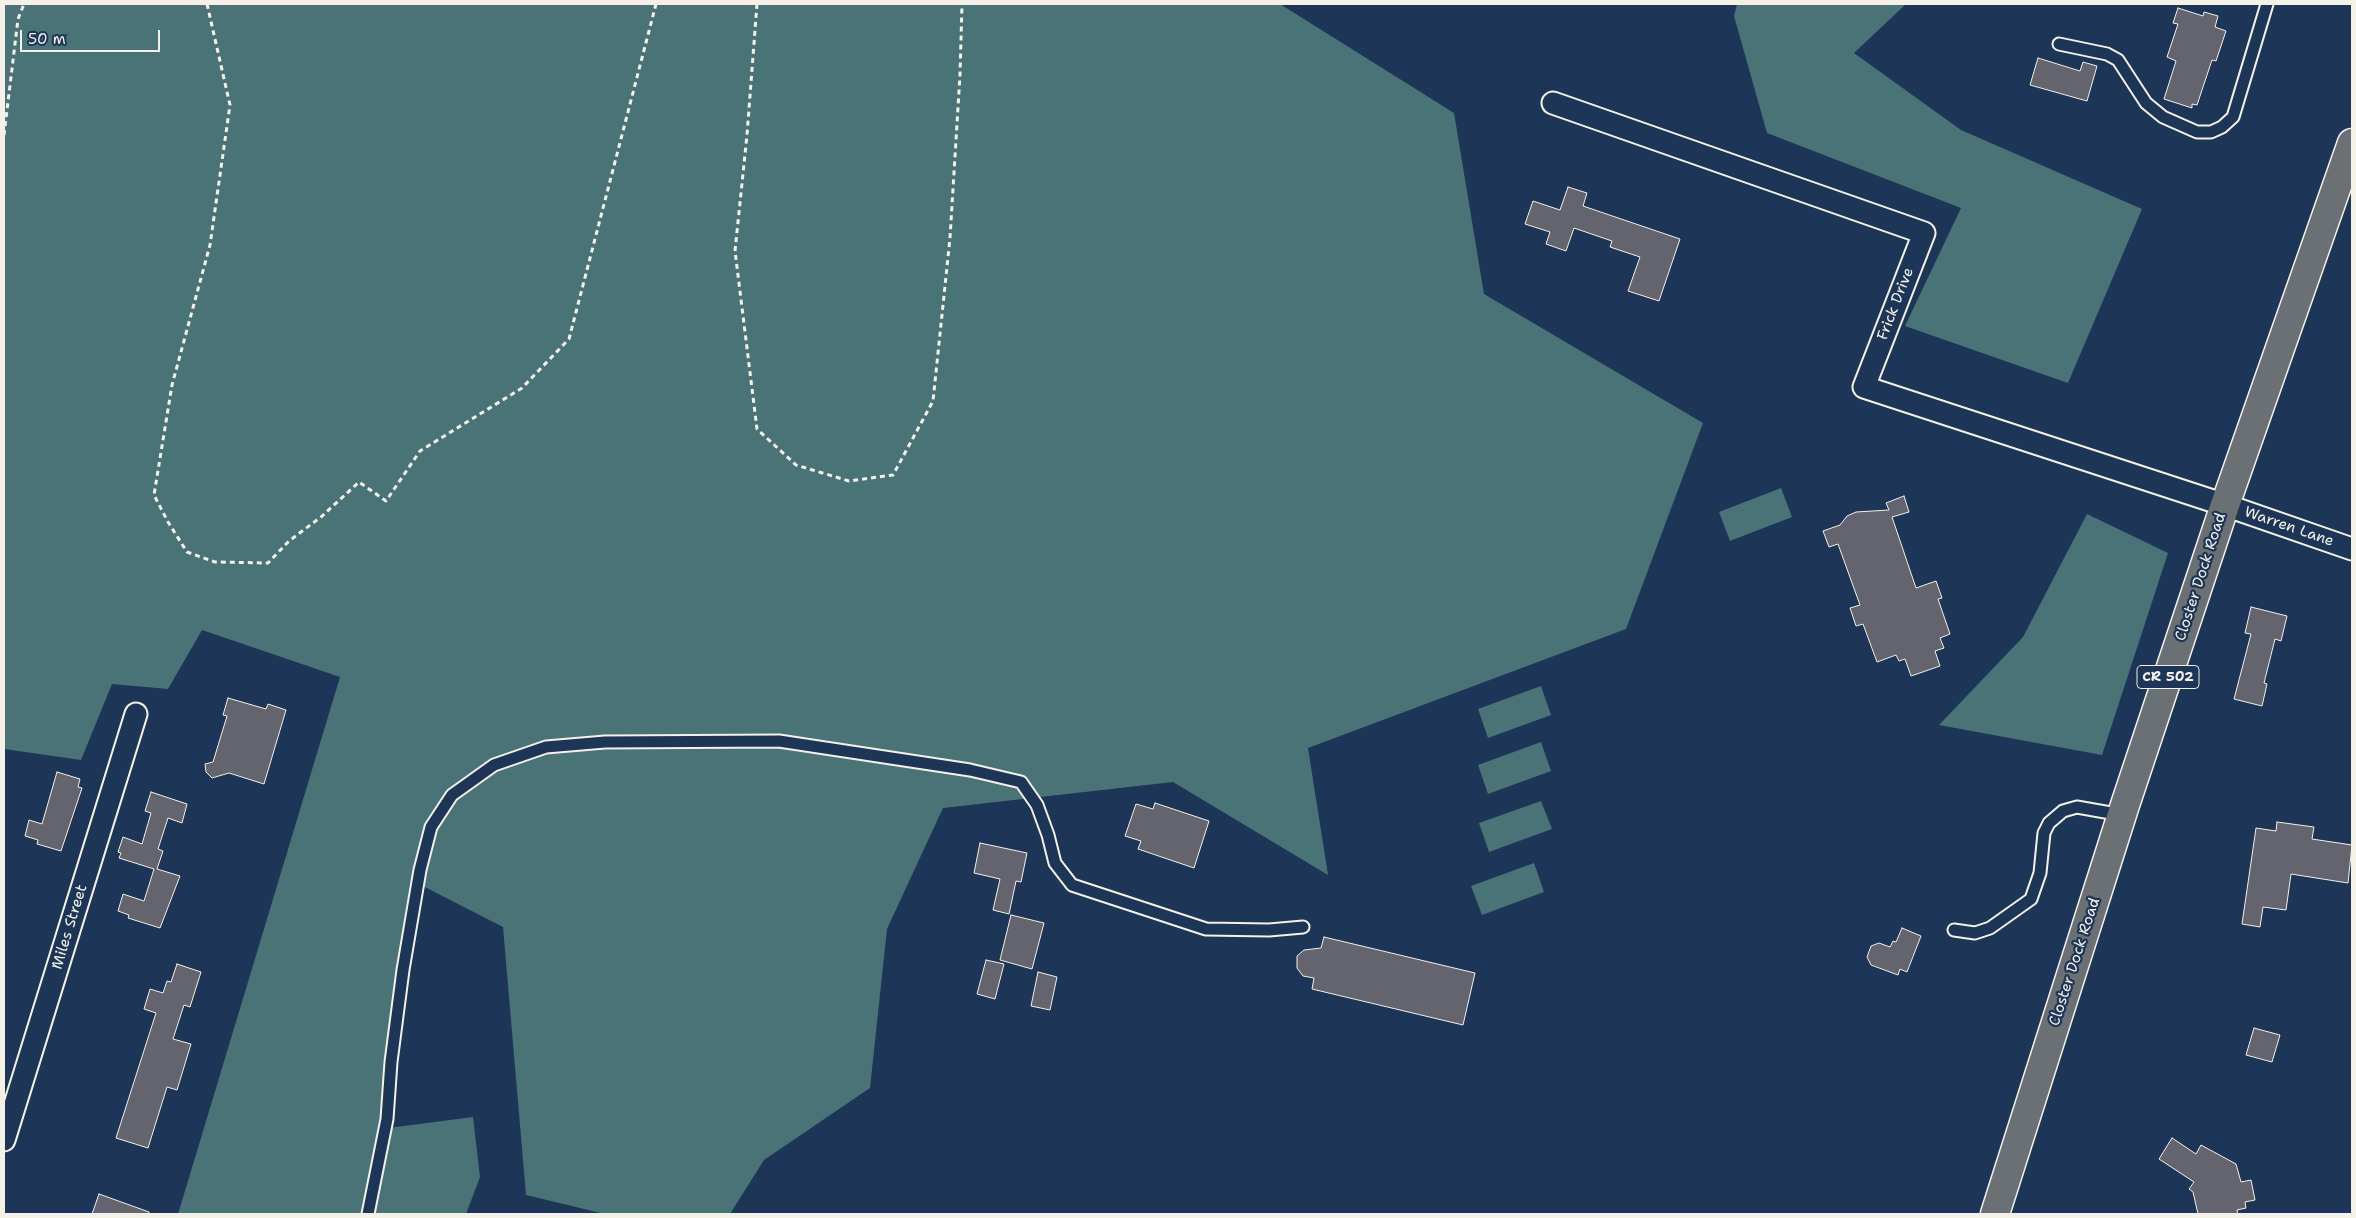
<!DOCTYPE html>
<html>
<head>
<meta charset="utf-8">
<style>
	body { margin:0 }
	#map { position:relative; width:2356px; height:1218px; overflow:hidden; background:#1d3557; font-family:"Shantell Sans",sans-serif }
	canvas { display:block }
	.frame { position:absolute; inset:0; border:5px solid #f4f1e8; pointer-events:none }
	.scale { position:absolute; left:20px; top:30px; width:140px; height:22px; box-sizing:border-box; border:2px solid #f4f1e8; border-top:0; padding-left:6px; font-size:15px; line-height:18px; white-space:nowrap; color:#f4f1e8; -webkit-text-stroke:4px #1d3557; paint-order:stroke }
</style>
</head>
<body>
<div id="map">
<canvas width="2356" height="1218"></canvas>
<div class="frame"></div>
<div class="scale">50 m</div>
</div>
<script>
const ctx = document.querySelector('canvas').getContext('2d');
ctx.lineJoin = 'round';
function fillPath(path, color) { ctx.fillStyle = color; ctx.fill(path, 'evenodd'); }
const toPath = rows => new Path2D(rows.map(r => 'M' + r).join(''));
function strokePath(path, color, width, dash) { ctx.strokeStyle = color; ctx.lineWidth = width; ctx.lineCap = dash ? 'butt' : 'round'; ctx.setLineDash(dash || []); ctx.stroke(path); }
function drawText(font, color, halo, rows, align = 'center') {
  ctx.font = font + ' "Shantell Sans",sans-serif'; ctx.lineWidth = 4.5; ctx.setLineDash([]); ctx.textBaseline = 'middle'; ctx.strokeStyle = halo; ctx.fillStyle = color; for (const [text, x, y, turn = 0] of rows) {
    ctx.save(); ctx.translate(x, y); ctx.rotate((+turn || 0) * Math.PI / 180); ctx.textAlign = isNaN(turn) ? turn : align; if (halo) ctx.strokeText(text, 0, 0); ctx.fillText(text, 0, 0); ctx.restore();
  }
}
const green = toPath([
	[4,4,1280,4,1454,113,1484,294,1703,423,1626,629,1308,748,1328,875,1173,782,943,808,887,929,870,1088,764,1160,730,1214,605,1214,526,1195,503,927,415,882,381,1129,473,1117,480,1177,466,1214,178,1214,340,677,202,630,168,689,112,684,81,760,4,749],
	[1737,4,1906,4,1854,53,1961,130,2142,209,2068,383,1905,326,1961,208,1767,133,1734,16],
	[1781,488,1792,517,1730,541,1719,512],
	[2087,514,2168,553,2102,755,1939,725,2023,637],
	[1541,686,1551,715,1488,738,1478,709],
	[1541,742,1551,771,1488,794,1478,765],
	[1541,801,1552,829,1489,852,1479,823],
	[1534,863,1544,892,1482,915,1471,886]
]);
const building = toPath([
	[2178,8,2203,16,2204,12,2218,16,2215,27,2226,31,2216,61,2212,60,2197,105,2192,104,2192,108,2164,99,2176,61,2167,57,2178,24,2173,23,2178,8],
	[2038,58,2080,71,2083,62,2097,66,2087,101,2030,85,2038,58],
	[1568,187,1587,193,1583,206,1680,239,1659,301,1628,291,1640,257,1610,247,1612,241,1574,228,1566,251,1546,244,1550,232,1525,224,1533,201,1560,210,1568,187],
	[1904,496,1909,512,1892,517,1916,588,1936,581,1942,598,1938,599,1950,634,1940,638,1944,648,1935,651,1940,666,1911,676,1905,659,1899,661,1896,655,1877,662,1863,624,1856,626,1850,608,1860,605,1838,544,1829,547,1823,531,1840,525,1847,516,1856,512,1889,510,1886,503,1904,496],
	[2251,607,2287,616,2281,641,2275,639,2264,683,2267,684,2262,706,2234,699,2251,634,2245,633,2251,607],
	[228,698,266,709,268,704,286,710,264,784,229,773,212,778,206,772,205,764,213,762,227,716,223,715,228,698],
	[57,772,80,779,78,787,82,788,61,851,37,844,38,840,25,836,29,820,42,824,57,772],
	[151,792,187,804,182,823,168,818,158,849,163,851,157,869,180,876,160,928,128,918,129,915,118,911,123,894,144,901,154,869,119,858,121,853,118,852,123,837,142,844,151,813,145,811,151,792],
	[1155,803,1209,821,1194,868,1138,849,1141,841,1125,836,1136,804,1153,809,1155,803],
	[2277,822,2314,827,2312,839,2352,845,2348,883,2291,874,2286,910,2263,907,2260,927,2242,924,2256,828,2276,831,2277,822],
	[980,843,1027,853,1021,882,1016,881,1009,914,993,910,1000,879,974,873,980,843],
	[1011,915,1044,923,1032,969,1000,960,1011,915],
	[1902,928,1921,936,1907,972,1900,969,1898,975,1871,965,1867,957,1871,946,1879,943,1890,947,1893,941,1896,942,1902,928],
	[1324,937,1475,973,1463,1025,1312,989,1314,978,1303,976,1297,968,1297,956,1304,950,1321,948,1324,937],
	[986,960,1004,964,995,999,977,994,986,960],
	[177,964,201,972,190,1007,184,1005,173,1039,191,1044,177,1090,167,1087,148,1148,116,1138,156,1013,144,1009,150,989,163,993,167,981,171,982,177,964],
	[1038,972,1057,977,1050,1010,1031,1006,1038,972],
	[2254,1028,2280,1035,2272,1062,2246,1055,2254,1028],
	[2172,1138,2196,1154,2201,1145,2236,1164,2241,1182,2251,1180,2255,1200,2245,1202,2246,1208,2237,1210,2238,1214,2198,1214,2193,1192,2189,1189,2194,1182,2159,1159,2172,1138],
	[99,1194,149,1212,149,1214,92,1214,99,1194]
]);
const path = toPath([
	[207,4,230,105,210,245,172,385,154,495,168,522,187,552,215,562,268,563,289,541,321,517,359,482,386,501,420,451,522,388,569,339,656,4],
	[757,4,747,135,735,251,757,429,796,465,849,481,893,475,933,401,950,238,960,75,962,4],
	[4,135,18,19,24,4]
]);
const lane = toPath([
	[2059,44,2107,54,2118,60,2146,103,2163,117,2197,132,2211,132,2222,127,2233,117,2267,4],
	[1954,930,1975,933,1990,928,2031,899,2040,873,2044,833,2049,823,2063,811,2077,807,2122,815],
	[368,1214,387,1119,391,1062,403,970,420,870,431,827,452,795,494,765,546,747,605,742,779,741,970,770,1021,782,1037,805,1048,835,1055,863,1072,885,1206,929,1269,930,1303,927]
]);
const street = toPath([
	[1553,103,1924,233,1864,387,2225,505,2352,549],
	[4,1140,136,714]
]);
const primary = toPath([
	[1995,1214,2125,805,2225,505,2352,143]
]);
const shields = [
	[2168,677,62]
];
const shieldNames = [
	["CR 502",2168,677]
];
const streetNames = [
	["Frick Drive",1896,304,-69],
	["Warren Lane",2289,527,19],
	["Closter Dock Road",2201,577,-72],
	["Miles Street",70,927,-73],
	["Closter Dock Road",2075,962,-72]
];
fillPath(green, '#4a7378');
fillPath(building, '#64646e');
strokePath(building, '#f4f1e8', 1);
strokePath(lane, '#f4f1e8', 15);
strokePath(street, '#f4f1e8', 25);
strokePath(primary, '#f4f1e8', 31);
strokePath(path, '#f4f1e8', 3, [5, 4]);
strokePath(lane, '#1d3557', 11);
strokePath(street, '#1d3557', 21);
strokePath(primary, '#6b7074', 28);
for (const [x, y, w] of shields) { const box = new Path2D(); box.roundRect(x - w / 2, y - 11.5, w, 23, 4); ctx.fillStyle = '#1d3557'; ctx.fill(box); strokePath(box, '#f4f1e8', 1); }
drawText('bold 14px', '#f4f1e8', null, shieldNames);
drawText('15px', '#f4f1e8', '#1d3557', streetNames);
</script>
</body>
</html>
